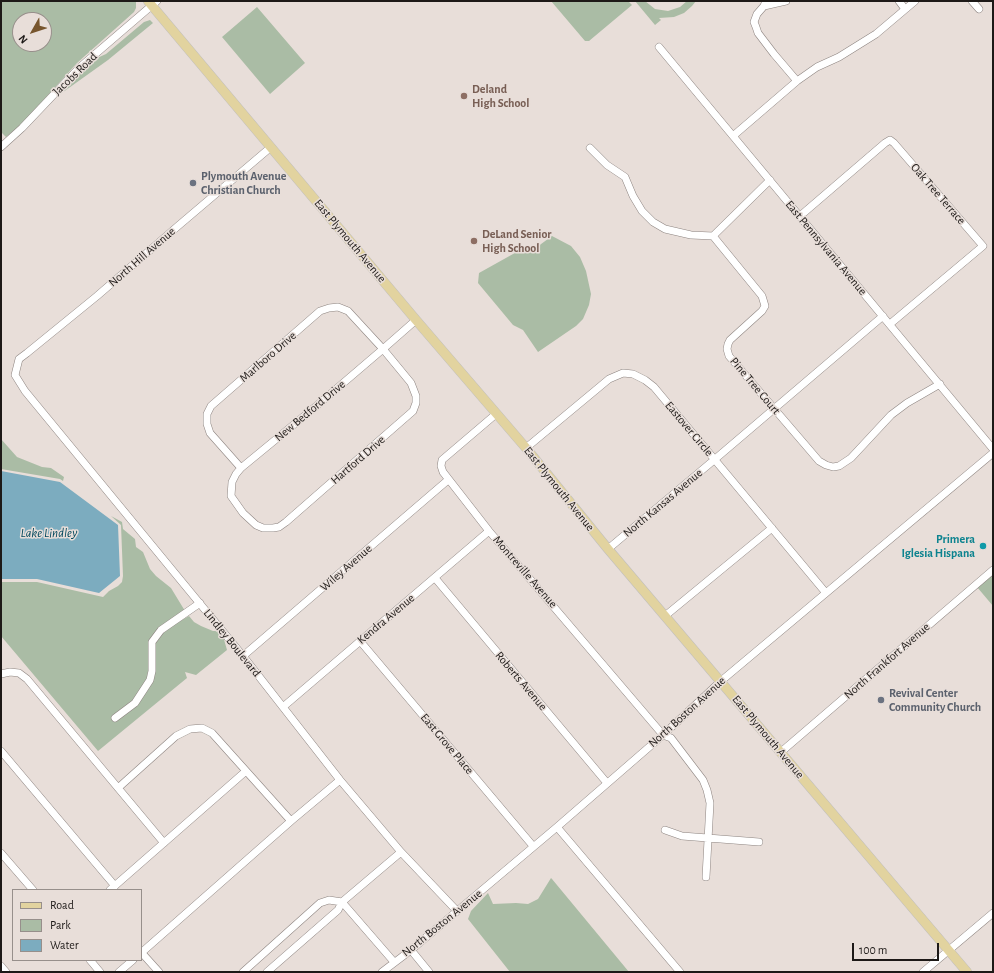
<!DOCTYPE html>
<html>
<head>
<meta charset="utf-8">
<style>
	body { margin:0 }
	#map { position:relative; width:994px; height:973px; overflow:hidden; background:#e8ded9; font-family:"Alegreya Sans",sans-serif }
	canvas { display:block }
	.frame { position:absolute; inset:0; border:2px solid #1d1917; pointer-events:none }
	.legend { position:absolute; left:12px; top:889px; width:130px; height:72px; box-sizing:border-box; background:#e8ded9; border:1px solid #978f8b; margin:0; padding:5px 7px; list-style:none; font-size:12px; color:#1d1917 }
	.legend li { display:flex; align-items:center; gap:8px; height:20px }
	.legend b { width:20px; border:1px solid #978f8b }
	.north { position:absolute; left:12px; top:12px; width:40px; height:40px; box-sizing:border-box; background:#e8ded9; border:1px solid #978f8b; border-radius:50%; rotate:231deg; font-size:11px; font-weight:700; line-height:16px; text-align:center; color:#1d1917 }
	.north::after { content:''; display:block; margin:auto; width:14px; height:18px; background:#77552d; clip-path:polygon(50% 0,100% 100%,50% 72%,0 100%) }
	.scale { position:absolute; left:852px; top:943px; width:87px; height:18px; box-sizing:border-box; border:2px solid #1d1917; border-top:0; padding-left:5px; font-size:12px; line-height:14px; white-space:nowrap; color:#1d1917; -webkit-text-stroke:3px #e8ded9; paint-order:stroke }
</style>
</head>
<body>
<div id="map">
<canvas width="994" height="973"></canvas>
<div class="frame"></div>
<ul class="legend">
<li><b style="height:5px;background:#e2d39f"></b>Road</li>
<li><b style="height:11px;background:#aabca5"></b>Park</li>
<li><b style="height:11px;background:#7cacbf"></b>Water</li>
</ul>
<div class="north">N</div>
<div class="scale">100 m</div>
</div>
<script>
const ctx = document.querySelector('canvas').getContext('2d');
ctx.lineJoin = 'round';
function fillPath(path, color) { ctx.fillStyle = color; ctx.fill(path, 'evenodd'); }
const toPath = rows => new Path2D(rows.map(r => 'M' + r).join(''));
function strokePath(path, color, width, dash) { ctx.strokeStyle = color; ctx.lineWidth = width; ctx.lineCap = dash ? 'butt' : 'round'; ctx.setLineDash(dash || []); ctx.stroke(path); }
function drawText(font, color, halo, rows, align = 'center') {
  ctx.font = font + ' "Alegreya Sans",sans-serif'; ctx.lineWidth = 3; ctx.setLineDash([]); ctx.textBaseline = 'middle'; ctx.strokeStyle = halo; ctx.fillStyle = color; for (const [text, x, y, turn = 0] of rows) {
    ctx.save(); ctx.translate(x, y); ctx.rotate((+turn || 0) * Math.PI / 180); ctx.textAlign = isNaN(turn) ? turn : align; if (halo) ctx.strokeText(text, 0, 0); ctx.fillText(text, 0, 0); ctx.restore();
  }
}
const green = toPath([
	[1,1,136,2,136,8,134,12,77,63,22,124,6,137,1,132],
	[20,20,44,20,44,44,20,44],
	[551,1,628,1,632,5,589,41,585,41],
	[635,1,645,1,655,9,668,11,680,7,687,1,696,1,692,6,684,13,674,17,659,18,661,20,655,25],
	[257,7,305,63,270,94,222,37],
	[150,20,153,23,108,60,59,95,95,59,106,54,144,22],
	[552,236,571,246,580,257,586,271,591,294,589,305,583,319,576,326,538,352,523,330,513,325,478,283,479,273,522,249,537,247],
	[1,439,17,457,42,467,51,468,64,477,63,481,60,479,1,469],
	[111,516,122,522,123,529,135,539,136,547,143,552,150,569,156,576,171,588,185,611,149,642,148,671,147,680,133,701,111,718,114,722,137,705,149,688,153,681,155,643,163,632,173,625,189,616,194,622,201,626,213,631,218,631,223,636,227,650,196,675,185,672,187,678,98,751,1,636,1,582,37,582,103,597,109,591,118,586,122,582,123,576,121,525],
	[993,573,993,606,977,587],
	[551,878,552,879,629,972,510,972,468,919,471,911,488,893,493,904,516,903,528,904,538,899]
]);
const water = toPath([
	[1,471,60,482,118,525,120,576,99,593,37,579,1,579]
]);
const minor = toPath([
	[766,1,764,6,757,14,754,22,756,27,758,33,774,54,797,81],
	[899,1,905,9],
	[972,1,979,9],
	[764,6,786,1],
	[659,47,993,449],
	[733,136,797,81,817,67,839,57,876,34,915,1],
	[1,147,22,128,79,68,157,1],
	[271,147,178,226,97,296,27,353,19,359,15,375,25,391,243,656,340,780,401,852,457,911],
	[590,148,607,165,625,177,633,196,642,211,653,222,665,229,691,235,713,236],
	[800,216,885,143,890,140,894,143,983,246,890,324],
	[713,236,762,296,765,306,762,311,730,340,728,344,727,349,729,356,819,461,826,465,833,467,839,466,851,458,891,415,907,403,940,384],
	[713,236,770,180],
	[496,414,442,460,441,466,443,472,489,531,663,735,671,738,703,780,707,790,710,803,706,877],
	[526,448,609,379,623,373,633,374,645,380,654,387,826,593],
	[241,468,210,433,207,424,207,414,211,406,320,311,329,308,338,307,348,311,383,349,411,383,416,396,416,403,413,411,286,522,279,527,273,528,263,528,256,525,243,513,231,496,232,482,236,474,241,468,314,408,383,349,416,320],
	[608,549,714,460,883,316],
	[435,578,607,783],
	[665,616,772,528],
	[360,641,533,846],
	[243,656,448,480],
	[1,674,10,672,19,673,27,679,164,843],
	[283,707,489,531],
	[115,718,135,703,150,680,152,671,152,642,161,630,200,603],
	[1,751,115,886],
	[781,752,993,570],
	[118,788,176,736,190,729,202,728,212,733,291,821],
	[557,827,680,972],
	[665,830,682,836,759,842],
	[1,853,33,890],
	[110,890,246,771],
	[342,902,394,962],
	[411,950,429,972],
	[141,952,159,972],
	[141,953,291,821,340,780],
	[90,960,100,972],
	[1,966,6,972],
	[119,972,133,960],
	[243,972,320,903,329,900,342,902],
	[267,972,338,910,342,902,401,852],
	[382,972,411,950,557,827,663,735,721,681,993,453],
	[923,972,993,913]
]);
const major = toPath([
	[148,1,416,320,526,448,608,549,967,972]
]);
const markers = [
	[464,96,4,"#8d6e63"],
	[193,183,4,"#6b7280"],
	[474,241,4,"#8d6e63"],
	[983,546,4,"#0f9aa8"],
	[881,700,4,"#6b7280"]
];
const streetNames = [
	["Jacobs Road",75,74,-44],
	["Oak Tree Terrace",938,194,49],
	["East Plymouth Avenue",350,241,50],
	["East Pennsylvania Avenue",826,248,50],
	["North Hill Avenue",142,257,-41],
	["Marlboro Drive",268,357,-41],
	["Pine Tree Court",755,386,50],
	["New Bedford Drive",310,411,-40],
	["Eastover Circle",689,429,50],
	["Hartford Drive",358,460,-41],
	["East Plymouth Avenue",559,489,51],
	["North Kansas Avenue",663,503,-40],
	["Wiley Avenue",346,568,-41],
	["Montreville Avenue",525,572,49],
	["Kendra Avenue",386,619,-40],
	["Lindley Boulevard",232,643,51],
	["North Frankfort Avenue",887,661,-41],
	["Roberts Avenue",521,681,50],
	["North Boston Avenue",687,712,-42],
	["East Plymouth Avenue",768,737,50],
	["East Grove Place",447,744,50],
	["North Boston Avenue",442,923,-39]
];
const educationNames = [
	["Deland",472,89],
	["High School",472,103],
	["DeLand Senior",482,234],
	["High School",482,248]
];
const worshipNames = [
	["Plymouth Avenue",201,176],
	["Christian Church",201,190],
	["Revival Center",889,693],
	["Community Church",889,707]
];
const cultureNames = [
	["Primera",975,539],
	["Iglesia Hispana",975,553]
];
const waterNames = [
	["Lake Lindley",49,533]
];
fillPath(green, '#aabca5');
fillPath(water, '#7cacbf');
strokePath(minor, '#8d8480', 8);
strokePath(major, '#c0bfbe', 10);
strokePath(minor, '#fff', 7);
strokePath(major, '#e2d39f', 9);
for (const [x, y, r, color] of markers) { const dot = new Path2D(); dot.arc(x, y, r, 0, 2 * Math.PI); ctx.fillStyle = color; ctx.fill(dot); strokePath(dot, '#e8ded9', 1.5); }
drawText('12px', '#1d1917', '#e8ded9', streetNames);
drawText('bold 12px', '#785e54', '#e8ded9', educationNames, 'left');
drawText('bold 12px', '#5b616d', '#e8ded9', worshipNames, 'left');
drawText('bold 12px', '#0d838f', '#e8ded9', cultureNames, 'right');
drawText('italic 13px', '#00475c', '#e8ded9', waterNames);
</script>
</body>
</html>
